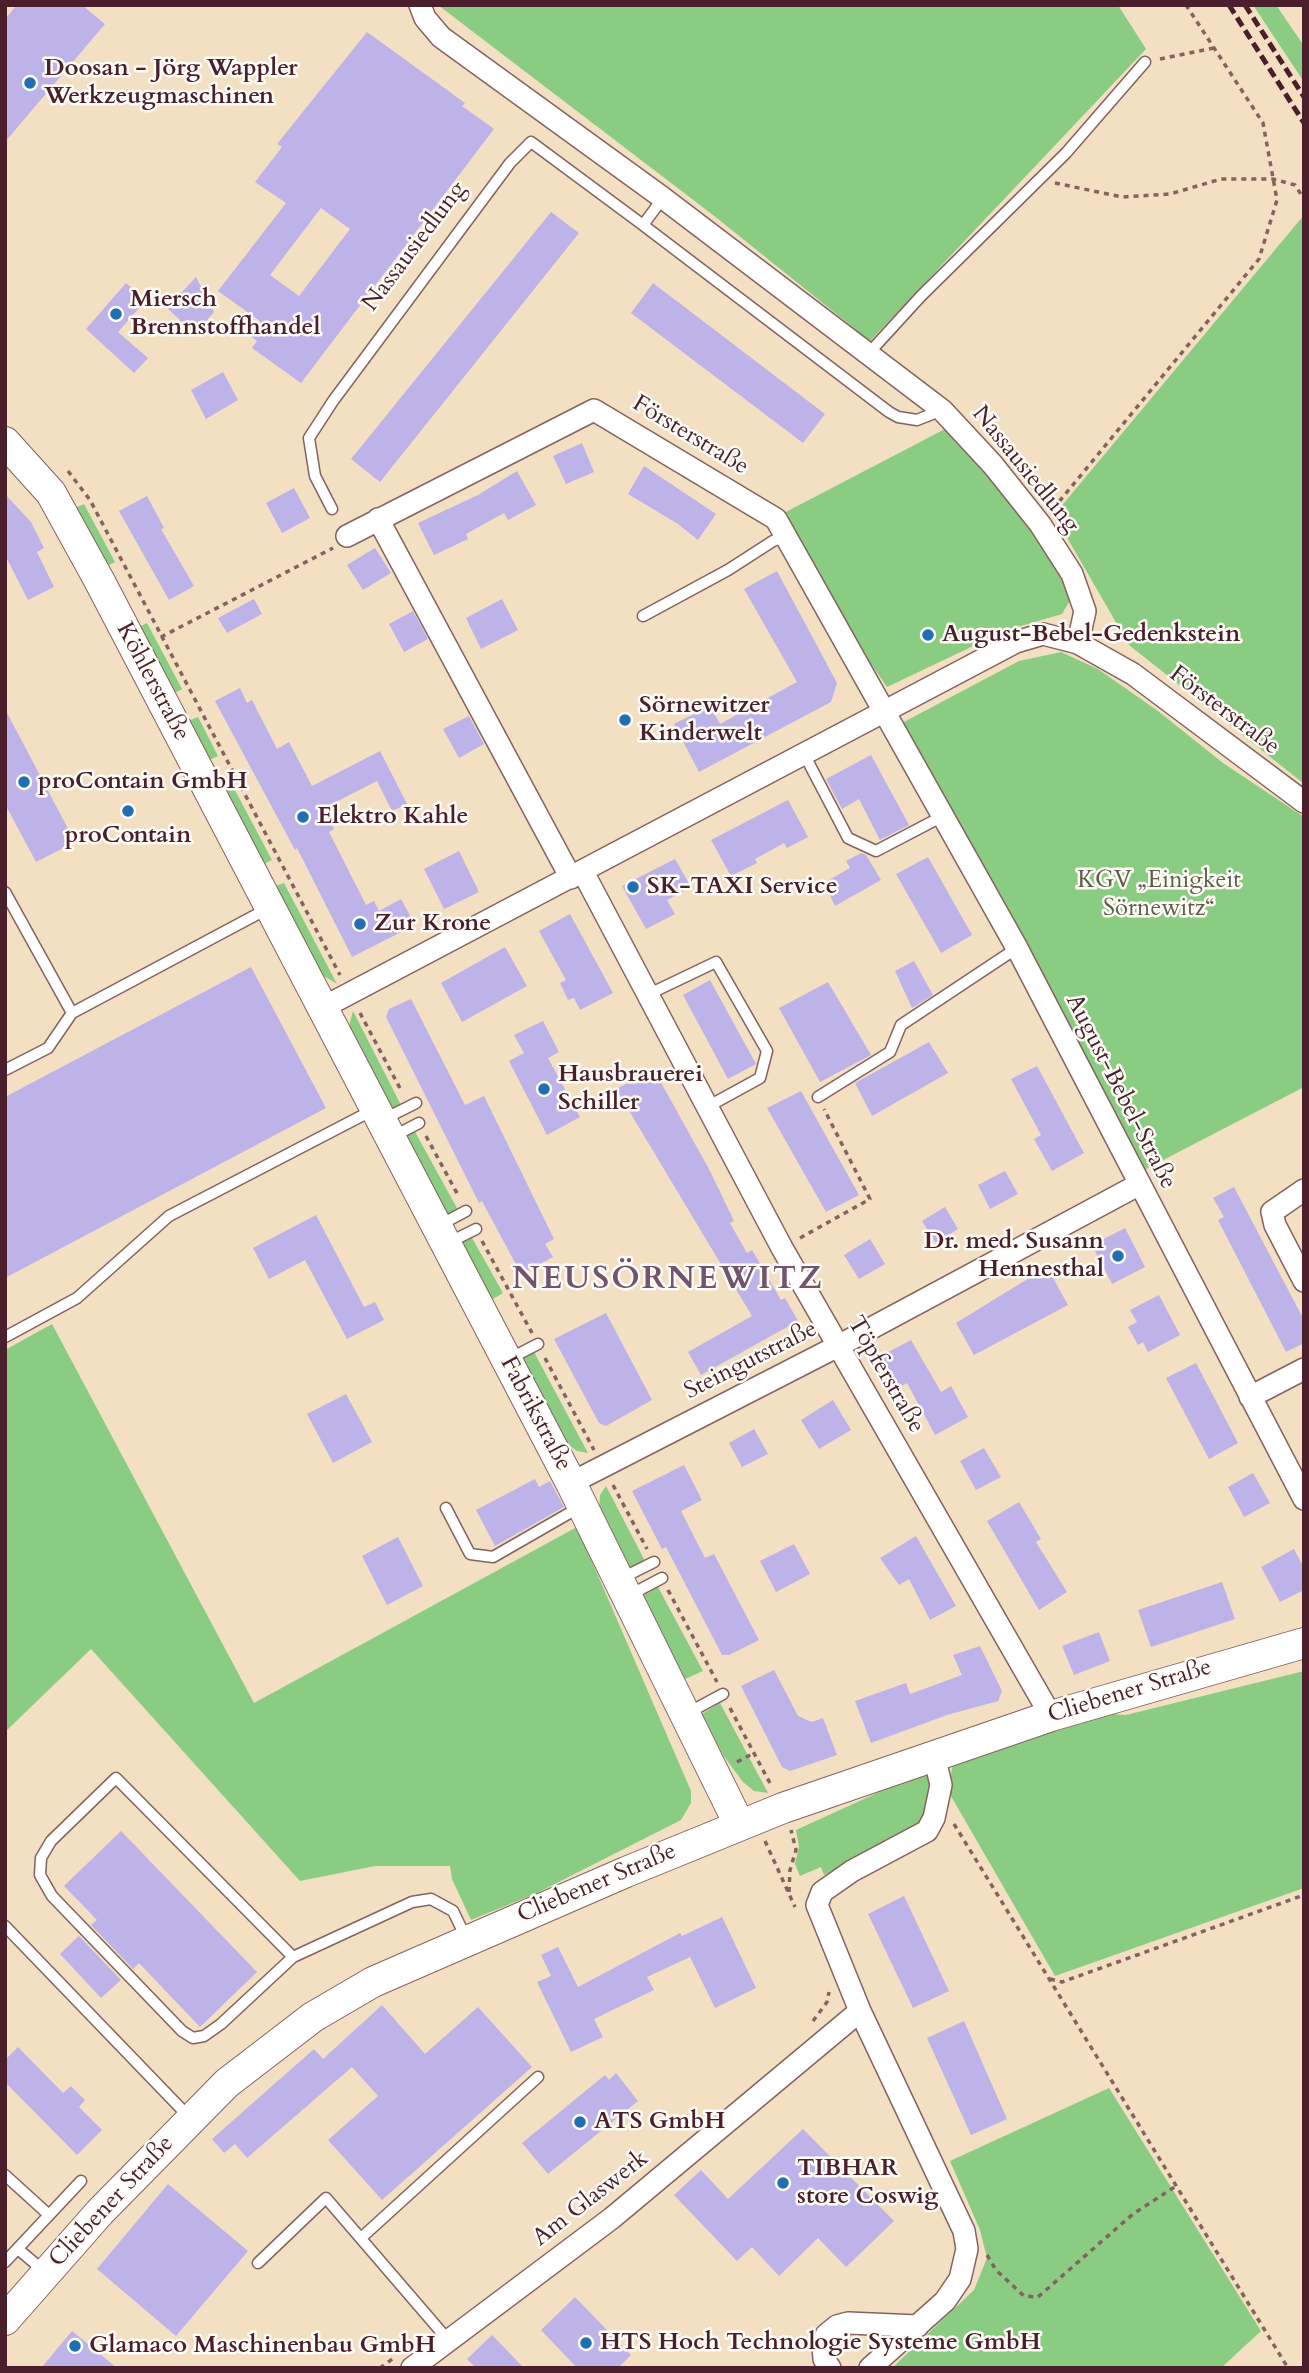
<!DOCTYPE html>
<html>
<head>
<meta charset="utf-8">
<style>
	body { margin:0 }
	#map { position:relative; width:1309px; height:2373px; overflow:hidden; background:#f3dfc2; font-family:Cardo,serif }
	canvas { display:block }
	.frame { position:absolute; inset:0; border:7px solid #4a1f2b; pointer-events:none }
</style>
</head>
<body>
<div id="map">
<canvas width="1309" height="2373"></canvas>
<div class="frame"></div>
</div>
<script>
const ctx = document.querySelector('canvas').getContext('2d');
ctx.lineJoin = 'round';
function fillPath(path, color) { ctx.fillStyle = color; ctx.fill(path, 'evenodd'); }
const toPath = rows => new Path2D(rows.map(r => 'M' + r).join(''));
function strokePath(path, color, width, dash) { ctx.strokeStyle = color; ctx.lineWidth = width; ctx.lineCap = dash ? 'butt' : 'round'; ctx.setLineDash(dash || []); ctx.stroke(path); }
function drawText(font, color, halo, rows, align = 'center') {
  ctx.font = font + ' Cardo,serif'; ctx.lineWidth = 5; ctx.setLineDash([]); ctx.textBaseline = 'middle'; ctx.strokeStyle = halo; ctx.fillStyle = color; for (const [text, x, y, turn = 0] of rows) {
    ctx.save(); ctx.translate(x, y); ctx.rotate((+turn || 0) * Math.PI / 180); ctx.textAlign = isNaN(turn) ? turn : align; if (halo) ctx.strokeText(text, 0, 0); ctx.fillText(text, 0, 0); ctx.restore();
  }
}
const green = toPath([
	[438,5,1118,5,1146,49,870,341,713,215],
	[1253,5,1276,5,1304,46,1304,82],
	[1304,215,1304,782,1303,783,1129,645,1054,515],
	[947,428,1044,544,1068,585,1069,602,1062,614,1007,630,887,687,849,632,782,514],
	[84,504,115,562,105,567,75,508],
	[147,623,182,689,173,694,137,628],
	[1061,652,1098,669,1158,711,1223,763,1304,817,1304,1087,1142,1171,902,723,1019,661],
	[198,717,218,756,207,761,188,721],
	[228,777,272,860,262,865,218,781],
	[284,883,337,984,319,973,273,887],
	[353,1011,401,1105,388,1112,348,1030],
	[414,1130,458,1210,444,1217,402,1137],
	[471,1236,503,1293,488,1302,458,1244],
	[52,1324,254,1703,577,1527,691,1791,691,1803,681,1820,537,1893,471,1920,452,1879,450,1866,375,1866,300,1881,91,1649,5,1732,5,1350],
	[534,1352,588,1453,577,1451,566,1443,518,1359],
	[606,1486,645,1561,627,1569,599,1511,600,1495],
	[658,1587,703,1671,685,1679,641,1597],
	[1304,1671,1304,1888,1055,1976,948,1791,953,1763,1111,1714,1126,1715],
	[720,1703,768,1793,754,1791,743,1782,723,1755,702,1714],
	[927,1774,932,1787,931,1803,920,1825,902,1839,824,1875,821,1867,800,1876,795,1864,799,1847,796,1830,888,1788],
	[1109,2088,1261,2331,1221,2368,892,2368,974,2290,987,2258,980,2230,950,2161]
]);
const building = toPath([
	[17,5,82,5,105,24,5,142,5,19],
	[367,32,465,103,462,106,494,129,301,383,252,348,257,341,249,335,260,321,218,291,286,203,255,182,282,147,277,144],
	[321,208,350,229,299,296,270,275],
	[551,212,579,233,380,482,351,459],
	[196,277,214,312,195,334,167,308],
	[126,283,146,300,118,332,148,358,134,373,86,329],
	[653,283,825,414,803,443,631,313],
	[223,372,238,400,206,419,191,390],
	[582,443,594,472,566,484,553,456],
	[644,466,716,514,698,540,678,524,628,494],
	[517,471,536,505,508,520,504,513,466,534,468,539,434,555,418,523,478,495],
	[294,488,310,518,282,533,266,503],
	[5,494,31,522,44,548,37,552,54,587,28,600,5,555],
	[147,496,164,528,161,529,194,586,169,600,119,511],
	[375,548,391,573,363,590,347,565],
	[777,571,837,683,831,702,699,772,674,724,710,706,720,724,797,682,744,589],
	[254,599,262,614,227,633,218,618],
	[502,599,518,630,481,649,466,618],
	[413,611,428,639,404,652,389,624],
	[240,688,247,703,252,700,277,749,289,742,312,786,380,751,407,804,392,811,377,781,324,808,334,829,329,832,366,905,374,901,379,911,401,899,415,925,352,957,297,848,295,850,215,701],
	[5,709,75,842,36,862,5,804],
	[469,716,484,744,459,758,443,729],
	[871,755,909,825,880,840,859,799,842,809,826,779],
	[788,800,808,837,787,848,784,843,755,859,757,863,731,876,711,840],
	[459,851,479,892,444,909,424,869],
	[861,853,866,855,881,880,835,906,824,883,850,868,846,861],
	[928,857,972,935,941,953,896,874],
	[675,859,691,887,667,900,675,914,646,929,622,886],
	[570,914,613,993,580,1010,574,998,568,1000,560,983,566,980,539,931],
	[505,947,527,986,462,1022,441,983],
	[914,961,933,995,912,1008,895,971],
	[251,967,326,1108,5,1278,5,1097],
	[710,980,756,1064,728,1079,683,995],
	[828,982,871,1055,820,1082,779,1008],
	[411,999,465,1105,484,1096,554,1239,545,1244,553,1257,521,1274,482,1201,479,1203,386,1017,389,1009],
	[543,1021,559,1052,548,1058,580,1117,547,1135,509,1061,524,1053,514,1035],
	[929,1042,948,1073,872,1116,855,1083],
	[1037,1066,1084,1153,1052,1171,1034,1139,1041,1135,1011,1079],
	[654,1070,709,1169,734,1221,730,1223,747,1253,752,1250,781,1300,785,1298,798,1321,701,1375,688,1352,752,1316,616,1089],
	[801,1091,859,1195,826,1212,767,1108],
	[1005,1171,1018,1194,990,1209,978,1185],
	[1234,1187,1304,1320,1304,1343,1286,1352,1218,1220,1224,1217,1213,1198],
	[945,1207,958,1229,936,1243,922,1221],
	[316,1215,364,1307,375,1302,384,1320,347,1339,305,1260,269,1279,253,1248],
	[1125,1228,1145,1267,1112,1284,1092,1245],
	[870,1239,885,1264,859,1279,844,1255],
	[1047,1267,1068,1305,974,1355,956,1323],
	[1159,1295,1180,1335,1148,1352,1143,1342,1138,1345,1128,1327,1137,1322,1130,1310],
	[606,1313,652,1400,606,1426,599,1423,554,1339],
	[911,1340,941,1392,951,1386,968,1417,935,1435,907,1383,899,1388,881,1356],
	[1196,1363,1238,1443,1209,1459,1166,1378],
	[346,1394,372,1442,333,1463,307,1414],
	[833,1400,851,1430,819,1449,801,1420],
	[754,1429,768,1454,742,1467,729,1443],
	[984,1448,1001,1477,976,1490,960,1461],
	[684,1465,702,1500,681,1511,705,1558,714,1554,759,1640,729,1655,722,1655,666,1547,662,1549,632,1491],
	[1253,1473,1270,1503,1244,1517,1228,1487],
	[535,1479,539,1487,550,1481,564,1507,495,1546,476,1510],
	[1019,1502,1041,1539,1036,1542,1067,1592,1039,1610,987,1521],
	[916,1536,956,1606,930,1620,909,1579,899,1585,880,1558],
	[398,1537,423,1586,387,1605,362,1556],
	[794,1544,810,1574,776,1592,760,1561],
	[1294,1549,1304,1568,1304,1590,1280,1602,1261,1567],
	[1222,1582,1235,1619,1151,1647,1138,1610],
	[1099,1632,1110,1661,1074,1675,1062,1646],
	[980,1646,1002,1691,998,1701,947,1715,871,1743,855,1701,906,1683,910,1694,962,1675,953,1655],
	[774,1670,798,1716,812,1722,823,1718,837,1755,790,1771,782,1767,741,1686],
	[121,1831,257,1972,200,2027,139,1963,133,1969,91,1925,97,1920,64,1886],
	[904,1896,949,1991,913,2008,868,1914],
	[722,1917,756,1988,715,2008,690,1957,647,1977,654,1990,594,2019,603,2037,571,2052,537,1982,551,1976,541,1955,558,1947,578,1987,680,1933,682,1936],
	[79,1936,121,1980,101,1998,60,1954],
	[382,2005,425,2054,478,2007,532,2067,382,2200,328,2140,378,2096,352,2067,247,2158,235,2144,224,2153,212,2139,314,2049,323,2059],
	[964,2021,1007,2119,971,2135,927,2038],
	[18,2047,63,2093,71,2086,85,2100,79,2107,102,2130,77,2155,5,2082,5,2060],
	[616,2073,638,2101,548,2174,522,2143,605,2075,609,2080],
	[803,2129,894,2221,846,2267,818,2238,779,2276,752,2247,737,2261,674,2195,701,2170,728,2199],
	[168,2184,248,2251,176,2336,97,2269],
	[575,2297,631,2355,618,2368,577,2368,541,2330],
	[72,2331,117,2368,41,2368],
	[492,2335,524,2368,476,2368,467,2359]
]);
const path = toPath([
	[1160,59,1214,48],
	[1055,183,1122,197,1170,194,1221,179,1273,179,1295,185,1304,199],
	[68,471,90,500,340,975],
	[1053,509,1259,259,1277,200,1263,123,1186,5],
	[161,637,333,548],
	[360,1013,402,1092],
	[426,1136,459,1197],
	[800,1238,870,1199,824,1109],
	[482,1241,532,1333],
	[545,1358,594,1450],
	[613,1485,647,1549],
	[668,1590,717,1682],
	[730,1708,772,1787],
	[737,1762,754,1753],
	[954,1824,1288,2368],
	[765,1841,795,1907],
	[789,1892,790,1870,796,1850,791,1830],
	[1050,1979,1062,1982,1304,1895],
	[813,2021,827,2002,829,1992],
	[987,2255,996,2270,1024,2296,1038,2297,1133,2214,1176,2186],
	[380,2368,395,2357]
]);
const lane = toPath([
	[663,198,643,225,889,412,898,417,917,420,942,410],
	[868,354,921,296,1066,153,1145,62],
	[332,509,315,476,309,438,333,401,510,163,531,142,643,225],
	[643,616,728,570,773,541,786,536],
	[804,754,848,838,876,851,943,816],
	[5,892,72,1013,267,909],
	[647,995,716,962,767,1051,760,1078,707,1107],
	[5,1070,48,1048,72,1013],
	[818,1097,890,1052,901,1025,1017,948],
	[384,1119,416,1103],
	[392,1137,419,1123],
	[438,1226,466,1211],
	[448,1243,476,1229],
	[5,1337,77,1298,169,1216,373,1110],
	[509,1359,538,1344],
	[446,1508,470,1554,493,1557,580,1507],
	[622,1578,654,1562],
	[628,1596,662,1578],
	[686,1714,723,1694],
	[5,1926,190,2118],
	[293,1957,221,2024,204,2036,193,2038,182,2031,52,1896,40,1875,41,1858,51,1841,116,1778,293,1957,412,1902,431,1899,453,1911,466,1938],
	[5,2175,49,2215],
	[361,2238,538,2077],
	[18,2249,45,2272],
	[5,2262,81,2181],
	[258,2263,326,2198,449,2341]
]);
const street = toPath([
	[420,5,425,18,441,37,663,198,942,410,993,465,1040,524,1072,574,1085,611,1078,643],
	[378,519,571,878],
	[347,536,594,410,776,519,1017,948,1304,1499],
	[583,872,782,1248,1051,1716],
	[322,1008,1016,642,1043,634,1078,643,1133,674,1304,802],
	[1304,1190,1272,1212,1275,1225,1304,1281],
	[1250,1397,1304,1369],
	[571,1483,838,1346,1138,1185],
	[860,2011,817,1905,822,1892,852,1871,927,1831,934,1818,941,1785,934,1755],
	[412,2368,612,2218,860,2011,964,2231,967,2249,960,2279,945,2301,870,2368],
	[830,2368,824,2359,823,2346,826,2335,837,2326,848,2323,918,2326]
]);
const secondary = toPath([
	[5,442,51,493,99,580,571,1483,739,1824],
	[5,2320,100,2212,227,2083,313,2017,373,1982,626,1872,783,1808,1051,1716,1304,1643]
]);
const rail = toPath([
	[1229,5,1304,123],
	[1245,5,1304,97]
]);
const markers = [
	[30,83,7,"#1f6fb2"],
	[116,314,7,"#1f6fb2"],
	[928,635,7,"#1f6fb2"],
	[625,720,7,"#1f6fb2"],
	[24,782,7,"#1f6fb2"],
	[128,811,7,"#1f6fb2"],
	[303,817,7,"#1f6fb2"],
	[633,887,7,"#1f6fb2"],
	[360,924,7,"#1f6fb2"],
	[544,1089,7,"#1f6fb2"],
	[1118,1256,7,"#1f6fb2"],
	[580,2122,7,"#1f6fb2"],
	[783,2183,7,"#1f6fb2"],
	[586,2343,7,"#1f6fb2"],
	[75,2346,7,"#1f6fb2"]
];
const poiNames = [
	["Doosan - Jörg Wappler",44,69],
	["Werkzeugmaschinen",44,97],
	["Miersch",130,300],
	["Brennstoffhandel",130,328],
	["August-Bebel-Gedenkstein",942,635],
	["Sörnewitzer",639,706],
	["Kinderwelt",639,734],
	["proContain GmbH",38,782],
	["Elektro Kahle",317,817],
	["proContain",128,836,"center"],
	["SK-TAXI Service",647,887],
	["Zur Krone",374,924],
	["Hausbrauerei",558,1075],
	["Schiller",558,1103],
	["Dr. med. Susann",1104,1242,"right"],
	["Hennesthal",1104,1270,"right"],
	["ATS GmbH",594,2122],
	["TIBHAR",797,2169],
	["store Coswig",797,2197],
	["HTS Hoch Technologie Systeme GmbH",600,2343],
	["Glamaco Maschinenbau GmbH",89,2346]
];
const streetNames = [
	["Nassausiedlung",415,247,-53],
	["Försterstraße",690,436,31],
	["Nassausiedlung",1025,470,51],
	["Köhlerstraße",152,682,62],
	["Försterstraße",1224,711,37],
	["August-Bebel-Straße",1120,1092,63],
	["Steingutstraße",751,1361,-27],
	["Töpferstraße",885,1375,60],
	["Fabrikstraße",535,1414,62],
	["Cliebener Straße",1130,1692,-17],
	["Cliebener Straße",597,1884,-23],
	["Am Glaswerk",591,2199,-38],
	["Cliebener Straße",112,2202,-47]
];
const parkNames = [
	["KGV „Einigkeit",1159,881],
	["Sörnewitz“",1159,909]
];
const districtNames = [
	["NEUSÖRNEWITZ",668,1281]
];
fillPath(green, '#8bcc83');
fillPath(building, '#beb3e8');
strokePath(lane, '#856260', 13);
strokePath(street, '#856260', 24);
strokePath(secondary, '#856260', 32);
strokePath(path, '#856260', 3.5, [5, 5]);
strokePath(lane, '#fff', 10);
strokePath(street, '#fff', 21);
strokePath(secondary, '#fff', 30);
strokePath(rail, '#4a1f2b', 5, [10, 5]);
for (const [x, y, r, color] of markers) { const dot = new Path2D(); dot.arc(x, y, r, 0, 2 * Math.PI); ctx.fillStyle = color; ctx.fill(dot); strokePath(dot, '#fdfcf7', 2.5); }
drawText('bold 24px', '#4a1f2b', '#fdfcf7', poiNames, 'left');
drawText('24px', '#4a1f2b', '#fdfcf7', streetNames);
drawText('24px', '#615c4a', '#fdfcf7', parkNames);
ctx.letterSpacing = '2px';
drawText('bold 32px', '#73536d', '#fdfcf7', districtNames);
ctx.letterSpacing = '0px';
</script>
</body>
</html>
